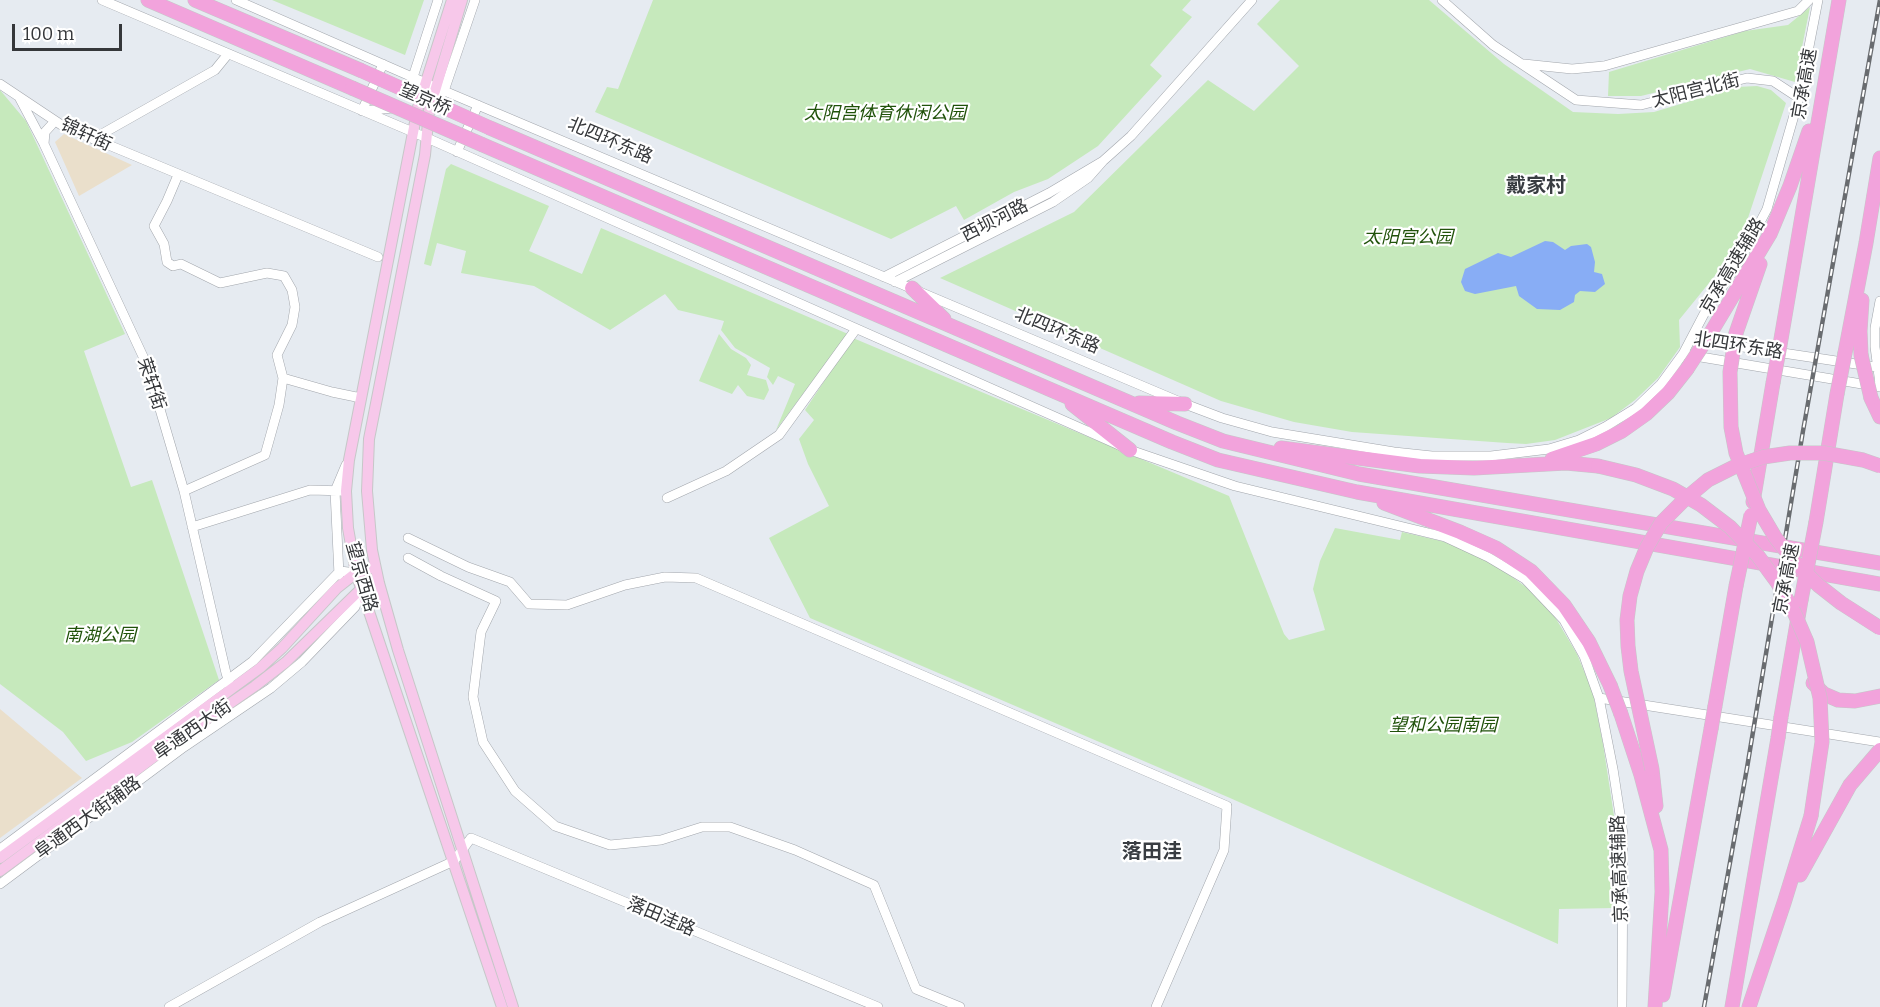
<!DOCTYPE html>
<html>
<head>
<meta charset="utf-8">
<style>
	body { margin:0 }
	#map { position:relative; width:1880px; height:1007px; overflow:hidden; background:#e6ebf1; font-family:Bitter,serif }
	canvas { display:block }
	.scale { position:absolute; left:12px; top:24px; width:110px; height:27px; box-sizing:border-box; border:3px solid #35373a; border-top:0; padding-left:8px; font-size:18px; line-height:21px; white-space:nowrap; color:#35373a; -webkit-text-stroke:4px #fff; paint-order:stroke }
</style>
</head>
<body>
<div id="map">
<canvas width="1880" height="1007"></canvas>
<div class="scale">100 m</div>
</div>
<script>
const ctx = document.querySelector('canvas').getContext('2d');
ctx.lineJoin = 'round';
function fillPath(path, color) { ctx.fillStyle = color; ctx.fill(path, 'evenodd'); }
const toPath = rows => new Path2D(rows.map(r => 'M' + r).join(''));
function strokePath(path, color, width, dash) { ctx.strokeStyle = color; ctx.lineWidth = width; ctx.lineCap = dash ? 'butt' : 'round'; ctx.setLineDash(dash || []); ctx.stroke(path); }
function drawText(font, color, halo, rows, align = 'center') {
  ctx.font = font + ' Bitter,"Noto Sans SC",serif'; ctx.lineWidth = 4.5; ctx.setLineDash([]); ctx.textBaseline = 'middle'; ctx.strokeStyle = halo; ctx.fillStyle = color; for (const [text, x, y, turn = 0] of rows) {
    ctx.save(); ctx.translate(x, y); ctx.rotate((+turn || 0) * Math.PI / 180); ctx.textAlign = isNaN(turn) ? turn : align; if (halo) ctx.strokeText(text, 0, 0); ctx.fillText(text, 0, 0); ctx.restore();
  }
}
const education = toPath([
	[64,134,132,165,79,196,55,142],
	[0,709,82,778,0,838]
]);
const green = toPath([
	[272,0,424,0,405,55],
	[653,0,1191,0,1182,10,1192,17,1150,65,1162,76,1098,146,1048,179,1014,192,964,220,956,206,891,239,595,112,607,87,618,89],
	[1280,0,1429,0,1504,64,1573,112,1618,114,1654,112,1737,87,1757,86,1771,90,1786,103,1747,221,1722,267,1679,320,1680,347,1658,378,1635,400,1611,418,1555,440,1526,444,1507,443,1352,432,1294,422,1221,401,940,278,1074,212,1208,80,1254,111,1299,66,1257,24],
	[1810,7,1795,82,1750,69,1641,96,1608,96,1609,72,1745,31,1788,25],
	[0,90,26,121,125,334,84,351,131,487,152,480,219,680,132,742,86,761,63,732,0,684],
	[451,164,549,206,529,251,582,274,601,228,848,334,776,430,795,384,778,376,773,385,767,377,770,368,735,348,721,330,724,321,678,310,665,294,610,330,534,286,461,273,466,251,437,243,431,266,424,264,446,169],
	[719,334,731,349,746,358,751,365,747,375,766,380,769,390,764,400,747,396,738,385,732,394,699,381],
	[853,338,1229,496,1284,634,1289,640,1325,630,1313,589,1320,561,1335,528,1400,540,1402,532,1454,544,1489,560,1526,587,1555,617,1577,654,1593,693,1603,744,1616,829,1618,851,1614,908,1559,909,1558,944,1230,798,810,618,769,538,829,506,808,464,799,439,814,420,805,410]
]);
const water = toPath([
	[1545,241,1553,242,1565,250,1571,246,1587,244,1591,247,1595,262,1594,272,1602,274,1605,284,1595,292,1580,291,1575,295,1574,302,1560,310,1537,309,1519,296,1516,286,1475,294,1465,291,1461,282,1465,269,1498,253,1511,257]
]);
const minor = toPath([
	[102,0,427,138,1130,450,1235,486,1445,537,1488,557,1525,579,1564,620,1584,656,1599,698,1613,769,1623,834,1622,1007],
	[236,0,435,87,1185,404,1222,418,1272,432,1394,452,1432,456,1491,456,1549,449,1579,440,1605,427,1636,408,1661,384,1683,354,1880,387],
	[1442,0,1493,45,1576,100,1641,105,1747,78,1773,81,1799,98],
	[383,64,362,111,393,108],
	[1524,64,1572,69,1604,66,1798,11,1809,0],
	[0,84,63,126,378,257],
	[19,97,44,144,147,365,184,491,226,673,231,689],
	[416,98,413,77,438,0],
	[432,107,444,91,475,0],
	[93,139,215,70,228,54],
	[44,144,45,132,55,121],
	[457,152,478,105],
	[1103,161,1131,136,1252,0],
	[178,175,167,201,154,226,164,244,167,262,173,266,181,264,220,283,267,273,284,276,292,290,295,307,292,325,277,355,283,378,279,405,265,455,184,491],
	[884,277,1049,193,1103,161,1088,178,1053,202,895,282],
	[1880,301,1875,328,1875,347,1880,384],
	[1703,341,1876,367],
	[1683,354,1704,314,1739,262,1767,209,1799,98,1818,0],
	[283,378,332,392,361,398],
	[667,498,726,471,779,435,856,329],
	[192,527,310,490,346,491],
	[408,538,468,567,510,582,529,604,567,605,625,585,665,577,696,578,1227,806,1224,850,1156,1007],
	[408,558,441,576,496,601,481,632,473,697,483,742,515,791,555,826,610,845,661,840,702,827,730,827,795,850,874,885,916,989,960,1007],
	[339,575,335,491,346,465],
	[1599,698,1880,742],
	[0,849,253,661,340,571,356,573],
	[0,884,184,747,271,688,302,662,355,607,362,588],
	[169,1007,320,922,454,861,471,838,878,1007]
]);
const major = toPath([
	[452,0,418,107,349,460,346,491,348,528,356,573,502,1007],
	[462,0,429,111,425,155,369,439,367,491,372,550,379,583,398,650,513,1007],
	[0,858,260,668,282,648,337,588,356,573,375,567],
	[0,871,173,743,255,686,286,662,362,588,379,583]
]);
const highway = toPath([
	[148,0,352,88],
	[195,0,360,70],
	[490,128,1177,423,1223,441,1359,474,1880,563],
	[483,145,1172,442,1218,460,1357,492,1880,584],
	[912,288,944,319],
	[1736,333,1760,264],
	[1710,334,1770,234,1790,186,1809,131],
	[1780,345,1839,0],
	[1845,353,1866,243,1880,158],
	[1861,355,1860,331,1862,300],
	[1871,398,1880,417],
	[1139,403,1185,404],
	[1072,404,1130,450],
	[1281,448,1420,466,1474,468,1566,463,1598,466],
	[1552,459,1596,444,1622,431,1646,414,1668,393,1687,369],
	[1753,502,1773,383],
	[1384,503,1460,532,1496,548,1531,571,1564,605,1589,642,1610,685],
	[1816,522,1837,394],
	[1813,683,1824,694,1838,700,1855,701,1880,696],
	[1715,706,1736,586],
	[1621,714,1641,775,1661,850,1662,892,1655,1007],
	[1781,717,1801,600],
	[1652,769,1656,806],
	[1800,875,1850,785,1880,750],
	[1663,995,1711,729],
	[1732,1007,1778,738],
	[1749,1007,1784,903,1811,816]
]);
const rail = toPath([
	[1704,1007,1747,768,1803,431,1880,0]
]);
const highwayBridge = toPath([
	[360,70,490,128],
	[352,88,483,145],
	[1736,333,1730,372,1731,427,1736,453,1759,510,1775,537,1793,560,1818,585,1841,603,1880,628],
	[1861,355,1871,398],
	[1687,369,1710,334],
	[1773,383,1780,345],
	[1837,394,1845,353],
	[1598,466,1636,475,1673,489,1701,505,1730,527,1758,556,1777,582,1794,612,1807,642,1820,698,1822,742,1811,816],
	[1736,586,1751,515],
	[1801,600,1816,522],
	[1610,685,1621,714],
	[1711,729,1715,706],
	[1778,738,1781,717],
	[1652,769,1631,671,1628,646,1627,620,1630,596,1637,571,1647,547,1661,523,1684,500,1708,480,1736,466,1763,457,1790,453,1824,453,1863,460,1880,466]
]);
const streetNames = [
	["京承高速",1805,84,-80],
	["太阳宫北街",1696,91,-14],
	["望京桥",425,100,24],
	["锦轩街",86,135,25],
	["北四环东路",610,141,23],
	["西坝河路",995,221,-27],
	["京承高速辅路",1733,266,-59],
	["北四环东路",1057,331,23],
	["北四环东路",1738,346,9],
	["荣轩街",151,384,72],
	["望京西路",361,577,74],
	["京承高速",1787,579,-79],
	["阜通西大街",193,730,-35],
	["阜通西大街辅路",88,818,-36],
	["京承高速辅路",1620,869,-92],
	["落田洼路",661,917,23]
];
const parkNames = [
	["太阳宫体育休闲公园",885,114],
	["太阳宫公园",1408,238],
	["南湖公园",100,636],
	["望和公园南园",1443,726]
];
const neighbourhoodNames = [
	["戴家村",1536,186],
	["落田洼",1152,852]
];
fillPath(education, '#eadfcb');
fillPath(green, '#c6e9bc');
fillPath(water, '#88adf5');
strokePath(minor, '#a2a6ac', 10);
strokePath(major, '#c6c7c8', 12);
strokePath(highway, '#c6c7c8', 15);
strokePath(minor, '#fff', 9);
strokePath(major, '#f7c8ea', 10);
strokePath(highway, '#f2a3dc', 14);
strokePath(rail, '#696c70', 4.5);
strokePath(rail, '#fff', 2, [7]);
strokePath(highwayBridge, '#c6c7c8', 15, []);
strokePath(highwayBridge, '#f2a3dc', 14);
drawText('18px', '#35373a', '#fff', streetNames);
drawText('italic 18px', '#20520a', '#fff', parkNames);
drawText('bold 20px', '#393d42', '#fff', neighbourhoodNames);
</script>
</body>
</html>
